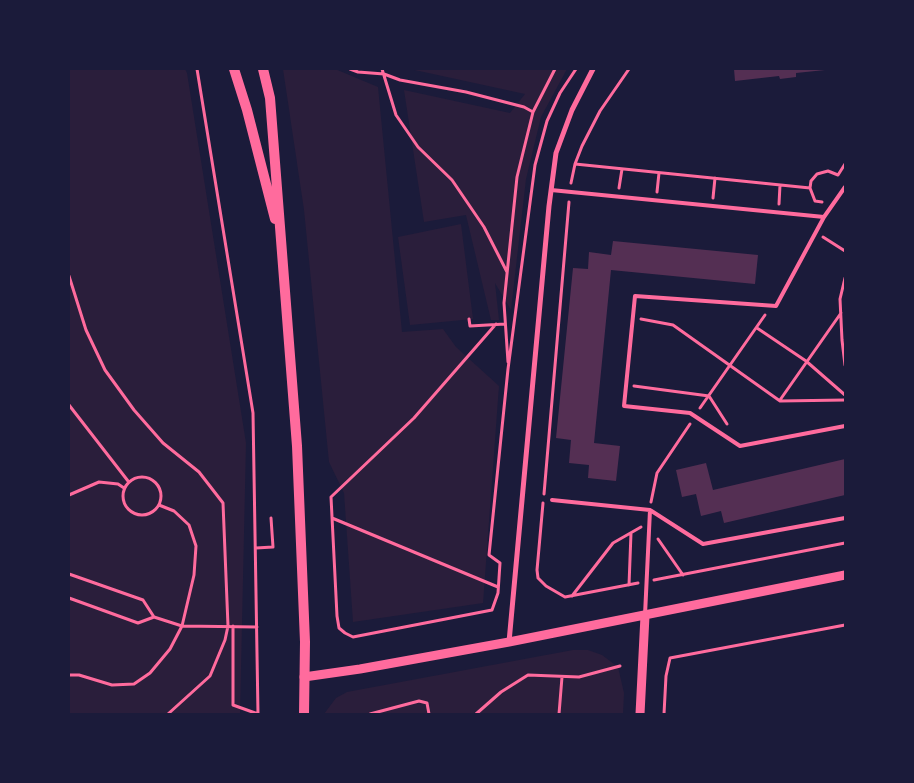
<!DOCTYPE html>
<html>
<head>
<meta charset="utf-8">
<style>
	body { margin:0 }
	#map { position:relative; width:914px; height:783px; overflow:hidden; background:#1b1b3a; font-family:"Roboto Condensed",sans-serif }
	canvas { display:block }
	.frame { position:absolute; inset:0; border:70px solid #1b1b3a; pointer-events:none }
</style>
</head>
<body>
<div id="map">
<canvas width="914" height="783"></canvas>
<div class="frame"></div>
</div>
<script>
const ctx = document.querySelector('canvas').getContext('2d');
ctx.lineJoin = 'round';
function fillPath(path, color) { ctx.fillStyle = color; ctx.fill(path, 'evenodd'); }
const toPath = rows => new Path2D(rows.map(r => 'M' + r).join(''));
function strokePath(path, color, width, dash) { ctx.strokeStyle = color; ctx.lineWidth = width; ctx.lineCap = dash ? 'butt' : 'round'; ctx.setLineDash(dash || []); ctx.stroke(path); }
const green = toPath([
	[69,69,185,69,187,73,246,443,240,714,69,714],
	[283,69,335,69,378,87,402,332,443,329,456,347,499,386,483,603,353,622,344,493,329,462,304,210],
	[410,69,567,69,541,117,526,179,511,310,495,283,499,320,491,320,466,215,424,222,404,90,510,113,525,94],
	[461,224,473,319,410,325,398,237],
	[573,650,588,650,602,655,618,667,624,693,623,714,324,714,336,698,347,692]
]);
const building = toPath([
	[734,69,825,69,825,70,796,73,796,77,780,79,779,76,735,81],
	[613,241,758,255,755,284,611,270,594,443,620,446,616,481,588,478,589,465,569,463,571,440,556,438,573,268,588,269,589,252,611,255],
	[845,459,845,495,724,523,721,511,701,516,696,494,682,497,676,470,706,463,713,490]
]);
const path = toPath([
	[197,69,253,413,258,714],
	[350,69,358,72,384,74,400,80,466,92,524,107,533,112],
	[382,69,396,115,418,147,452,180,484,227,507,272],
	[575,164,810,188,811,181,817,174,828,171,838,175,845,164],
	[571,183,575,164,582,146,600,111,629,69],
	[619,188,622,169],
	[810,188,815,201,822,202],
	[657,192,659,173],
	[713,198,715,178],
	[779,204,780,185],
	[823,237,845,251],
	[69,276,86,330,105,370,134,410,163,443,199,472,223,503,228,626,225,640,210,676,168,714],
	[845,278,840,299,842,340,845,365],
	[469,319,470,326,505,324],
	[641,319,673,325,780,401,845,400],
	[496,324,414,418,331,497,337,616,339,628,345,633,353,637,492,610,498,593,500,563,489,555,508,369,535,165,547,121,560,93,576,69],
	[757,328,806,361,845,395],
	[508,362,504,303,517,177,533,112,555,69],
	[634,386,709,396,727,424],
	[780,400,841,313],
	[69,405,128,481],
	[700,408,765,315],
	'123 496a19 19 0 1 1 38 0a19 19 0 1 1-38 0Z',
	[544,494,569,202],
	[69,495,99,482,118,484,124,488],
	[651,502,657,473,690,424],
	[543,503,537,570,538,578,546,586,565,597,638,583],
	[332,518,498,587],
	[658,539,683,575],
	[256,548,273,547,271,518],
	[69,574,143,600,154,617,182,626,257,627],
	[654,580,845,543],
	[629,585,631,533],
	[572,596,613,543,641,527],
	[69,598,138,623,154,617],
	[233,626,233,705,258,714],
	[69,675,79,675,112,685,134,684,150,673,170,649,182,626,194,575,196,546,189,525,174,511,159,505],
	[370,714,419,701,427,703,429,714],
	[476,714,501,692,528,675,579,677,620,666],
	[559,714,562,677],
	[664,714,666,676,670,658,845,625]
]);
const service = toPath([
	[845,187,824,217,776,306,635,296,624,406,690,413,740,446,845,426],
	[551,190,824,217],
	[552,500,650,510,703,544,845,518],
	[645,615,650,510]
]);
const minor = toPath([
	[509,642,549,206,556,153,572,110,593,69]
]);
const tertiary = toPath([
	[304,677,360,669,509,642,845,575],
	[640,714,645,616]
]);
const secondary = toPath([
	[234,69,247,110,275,219],
	[263,69,270,98,297,446,305,642,304,714]
]);
fillPath(green, '#2a1e3b');
fillPath(building, '#542f53');
strokePath(path, '#ff6b9d', 3);
strokePath(service, '#ff6b9d', 4);
strokePath(minor, '#ff6b9d', 5);
strokePath(tertiary, '#ff6b9d', 9);
strokePath(secondary, '#ff6b9d', 10);
</script>
</body>
</html>
